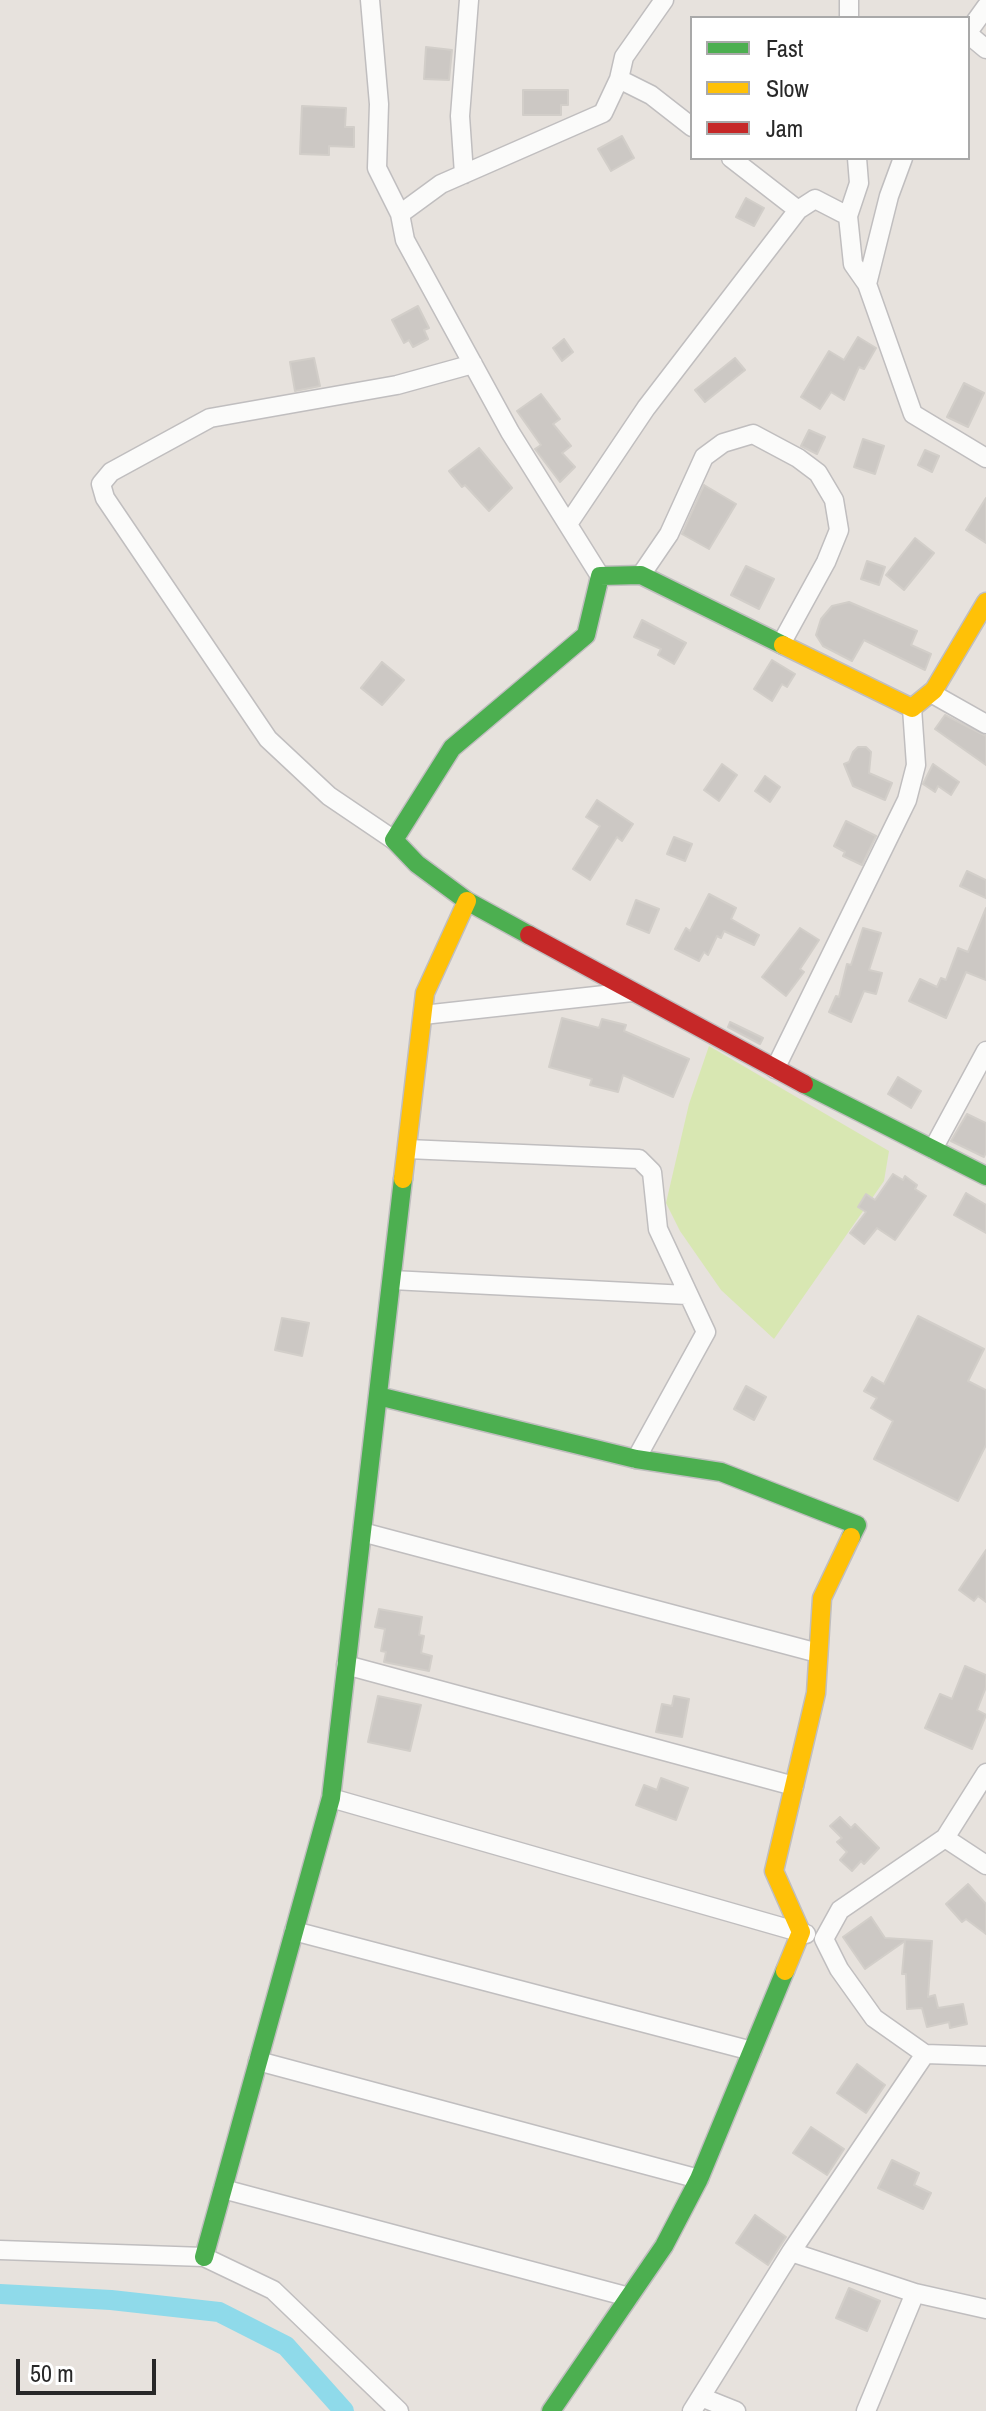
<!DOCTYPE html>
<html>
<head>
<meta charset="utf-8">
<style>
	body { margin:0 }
	#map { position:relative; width:986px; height:2411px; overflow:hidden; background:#e7e2dd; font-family:"Archivo Narrow",sans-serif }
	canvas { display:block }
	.legend { position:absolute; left:690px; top:16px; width:280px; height:144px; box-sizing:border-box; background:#fff; border:2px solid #a9a9a9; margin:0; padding:10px 14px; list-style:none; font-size:24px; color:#282828 }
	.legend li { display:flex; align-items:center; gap:16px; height:40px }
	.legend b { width:40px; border:2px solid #a9a9a9 }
	.scale { position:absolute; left:16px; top:2359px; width:140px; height:36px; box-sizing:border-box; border:4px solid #282828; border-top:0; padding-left:10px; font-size:24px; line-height:28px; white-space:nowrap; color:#282828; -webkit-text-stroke:6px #fff; paint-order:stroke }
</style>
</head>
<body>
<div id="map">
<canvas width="986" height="2411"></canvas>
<ul class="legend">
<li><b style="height:10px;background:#4caf50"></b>Fast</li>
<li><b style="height:10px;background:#ffc107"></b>Slow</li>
<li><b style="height:10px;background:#c62828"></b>Jam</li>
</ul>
<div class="scale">50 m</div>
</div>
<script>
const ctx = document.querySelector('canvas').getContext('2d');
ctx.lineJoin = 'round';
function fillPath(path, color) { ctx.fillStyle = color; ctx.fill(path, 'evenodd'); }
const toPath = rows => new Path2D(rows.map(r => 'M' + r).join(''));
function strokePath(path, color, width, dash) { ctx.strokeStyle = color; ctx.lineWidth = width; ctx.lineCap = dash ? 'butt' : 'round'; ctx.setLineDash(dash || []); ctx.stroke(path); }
const pitch = toPath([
	[709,1046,889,1151,884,1181,774,1339,721,1290,680,1231,666,1203,689,1104]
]);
const canal = toPath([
	[0,2294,111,2300,219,2312,286,2346,344,2411]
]);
const building = toPath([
	[426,47,452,50,449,80,424,79,426,47],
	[523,90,568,90,568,105,561,105,561,115,523,115,523,90],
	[302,106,346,108,345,127,354,127,354,147,329,146,329,155,300,154,302,106],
	[622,136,634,158,611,171,598,149,622,136],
	[746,198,764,208,754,226,736,217,746,198],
	[418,306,429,328,424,330,428,339,413,347,409,340,404,343,392,320,418,306],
	[858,337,876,348,864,369,859,367,844,400,831,392,820,409,801,397,829,351,844,360,858,337],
	[564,339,573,352,562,361,553,348,564,339],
	[314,358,320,386,295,391,290,362,314,358],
	[735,358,745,370,705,402,695,390,735,358],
	[964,383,984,393,968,427,947,417,964,383],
	[541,394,560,419,553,424,571,446,562,453,575,467,560,482,535,449,541,445,517,411,541,394],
	[809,430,825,437,817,454,801,446,809,430],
	[863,439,884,446,875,474,854,467,863,439],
	[479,448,512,488,489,511,465,485,462,487,449,471,479,448],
	[925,450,939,456,932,472,918,465,925,450],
	[704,485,736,504,709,549,682,534,704,485],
	[986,498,986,543,966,530,986,498],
	[915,538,934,553,904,590,886,575,915,538],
	[867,561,885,567,879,585,861,579,867,561],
	[746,566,774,579,759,609,731,595,746,566],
	[849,602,917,631,911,645,931,654,925,670,864,640,852,661,823,646,816,635,821,619,832,606,849,602],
	[642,620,686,643,674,664,658,655,661,649,634,637,642,620],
	[772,660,795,674,787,687,782,684,772,701,754,689,772,660],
	[382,662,404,680,382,705,361,688,382,662],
	[945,715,986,736,986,765,935,729,945,715],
	[858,747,866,747,871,752,869,773,892,783,885,800,853,786,844,764,849,762,853,752,858,747],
	[722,764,737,775,719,801,704,790,722,764],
	[933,764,959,782,951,795,938,786,935,792,923,784,933,764],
	[765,776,780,787,770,802,755,791,765,776],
	[597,800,633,824,622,841,617,837,590,880,573,869,600,826,586,817,597,800],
	[846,821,876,836,862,865,843,856,845,852,834,846,846,821],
	[674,837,692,844,685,861,667,854,674,837],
	[967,871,986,880,986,898,960,886,967,871],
	[709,894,736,908,731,919,759,935,754,945,724,931,721,938,717,936,708,955,704,952,699,961,675,949,686,928,690,931,709,894],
	[636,900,659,909,649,933,627,924,636,900],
	[986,908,986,980,966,972,946,1018,909,1001,920,979,937,987,941,978,946,980,958,948,968,952,986,908],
	[800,928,819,940,800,969,804,972,786,996,762,977,800,928],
	[863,928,881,933,869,970,882,973,876,994,864,991,851,1022,829,1012,836,996,839,997,847,964,851,965,863,928],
	[562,1018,599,1028,602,1019,626,1025,624,1031,689,1059,673,1097,623,1075,618,1092,590,1085,592,1079,549,1067,562,1018],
	[730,1022,763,1038,760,1044,728,1027,730,1022],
	[898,1077,921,1091,911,1108,888,1094,898,1077],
	[967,1114,986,1123,986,1152,984,1157,951,1141,967,1114],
	[893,1174,903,1180,905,1176,917,1185,915,1189,926,1196,895,1240,877,1228,864,1244,850,1233,866,1212,858,1207,866,1194,875,1200,893,1174],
	[966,1193,986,1205,986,1233,954,1215,966,1193],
	[918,1316,984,1349,968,1381,986,1390,986,1445,958,1501,874,1459,893,1421,871,1408,877,1398,864,1391,872,1377,884,1384,918,1316],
	[282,1318,309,1323,302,1356,275,1350,282,1318],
	[746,1386,766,1397,754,1420,734,1409,746,1386],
	[986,1550,986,1602,978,1596,974,1601,959,1590,986,1550],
	[379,1609,422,1617,419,1635,424,1636,421,1653,432,1656,429,1671,384,1662,386,1652,381,1651,385,1629,375,1627,379,1609],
	[965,1666,986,1675,986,1687,977,1710,986,1715,972,1749,925,1728,940,1694,952,1699,965,1666],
	[378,1696,421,1705,410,1751,368,1742,378,1696],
	[674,1696,689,1699,682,1737,656,1732,662,1704,672,1706,674,1696],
	[661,1778,688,1788,676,1820,636,1805,644,1785,657,1790,661,1778],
	[840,1817,851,1828,855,1824,879,1848,864,1864,861,1861,852,1871,840,1860,847,1852,837,1842,842,1838,830,1826,840,1817],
	[968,1884,986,1904,986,1934,966,1919,962,1922,946,1904,968,1884],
	[871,1917,885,1938,932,1941,928,1997,935,1995,938,2008,963,2004,967,2024,950,2028,949,2022,927,2027,922,2008,907,2009,906,1974,902,1974,905,1941,865,1969,843,1937,871,1917],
	[857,2064,885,2085,866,2113,837,2093,857,2064],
	[811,2127,844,2149,827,2175,793,2153,811,2127],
	[892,2160,919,2173,914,2185,931,2193,923,2209,878,2188,892,2160],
	[755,2215,786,2237,768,2265,736,2243,755,2215],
	[849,2288,880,2301,867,2331,836,2318,849,2288]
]);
const street = toPath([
	[370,0,379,104,377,168,400,214,405,240,510,432,600,576],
	[849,18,849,0],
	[968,32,986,7],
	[968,34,986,49],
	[619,79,624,57,664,0],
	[731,158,798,210],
	[903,158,889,196,867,284,913,414,986,458],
	[464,174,460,116,469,0],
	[400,214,441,184,603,113,619,79,651,95,692,127],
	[848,216,859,183,857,158],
	[568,524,646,408,798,210,815,199,848,216,853,264,867,284],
	[641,575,669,534,704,457,723,443,753,434,798,458,818,473,834,500,839,530,826,562,781,644],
	[931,693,986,724],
	[394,840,329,796,268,739,105,498,101,484,111,472,210,418,397,385,473,364],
	[423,1015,632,992],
	[775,1069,907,800,916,765,912,708],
	[407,1149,639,1159,652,1172,658,1229,706,1332,636,1459],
	[933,1149,986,1051],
	[392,1280,687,1295],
	[362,1532,818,1653],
	[346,1665,794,1786],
	[331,1798,806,1934],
	[945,1838,986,1865],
	[294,1931,752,2051],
	[925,2054,986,2056],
	[258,2061,699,2179],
	[223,2189,629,2297],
	[0,2250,204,2257,273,2290,399,2411],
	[791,2252,915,2293,986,2309],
	[701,2397,736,2411],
	[692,2411,791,2252,925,2054,874,2018,839,1969,824,1939,840,1910,945,1838,986,1773],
	[866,2411,915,2293]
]);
const fast = toPath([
	[529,935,467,901,417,864,394,840,452,748,586,635,600,576,641,575,783,645],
	[804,1084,986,1176],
	[378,1396,636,1459,721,1472,857,1525,851,1537],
	[204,2257,331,1798,403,1179],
	[551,2411,664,2246,699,2179,785,1971]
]);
const slow = toPath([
	[783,645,912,708,934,690,986,602],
	[403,1179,425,993,467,901],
	[785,1971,801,1932,774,1871,816,1693,822,1598,851,1537]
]);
const jam = toPath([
	[529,935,804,1084]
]);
fillPath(pitch, '#d8e7b2');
strokePath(canal, '#8fdaea', 20);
fillPath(building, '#ccc8c4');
strokePath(building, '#d2cec9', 2);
strokePath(street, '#c0bebf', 21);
strokePath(fast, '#c0bebf', 21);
strokePath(slow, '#c0bebf', 21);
strokePath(jam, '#c0bebf', 21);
strokePath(street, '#fbfbfa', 18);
strokePath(fast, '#4caf50', 18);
strokePath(slow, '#ffc107', 18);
strokePath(jam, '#c62828', 18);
</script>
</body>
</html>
